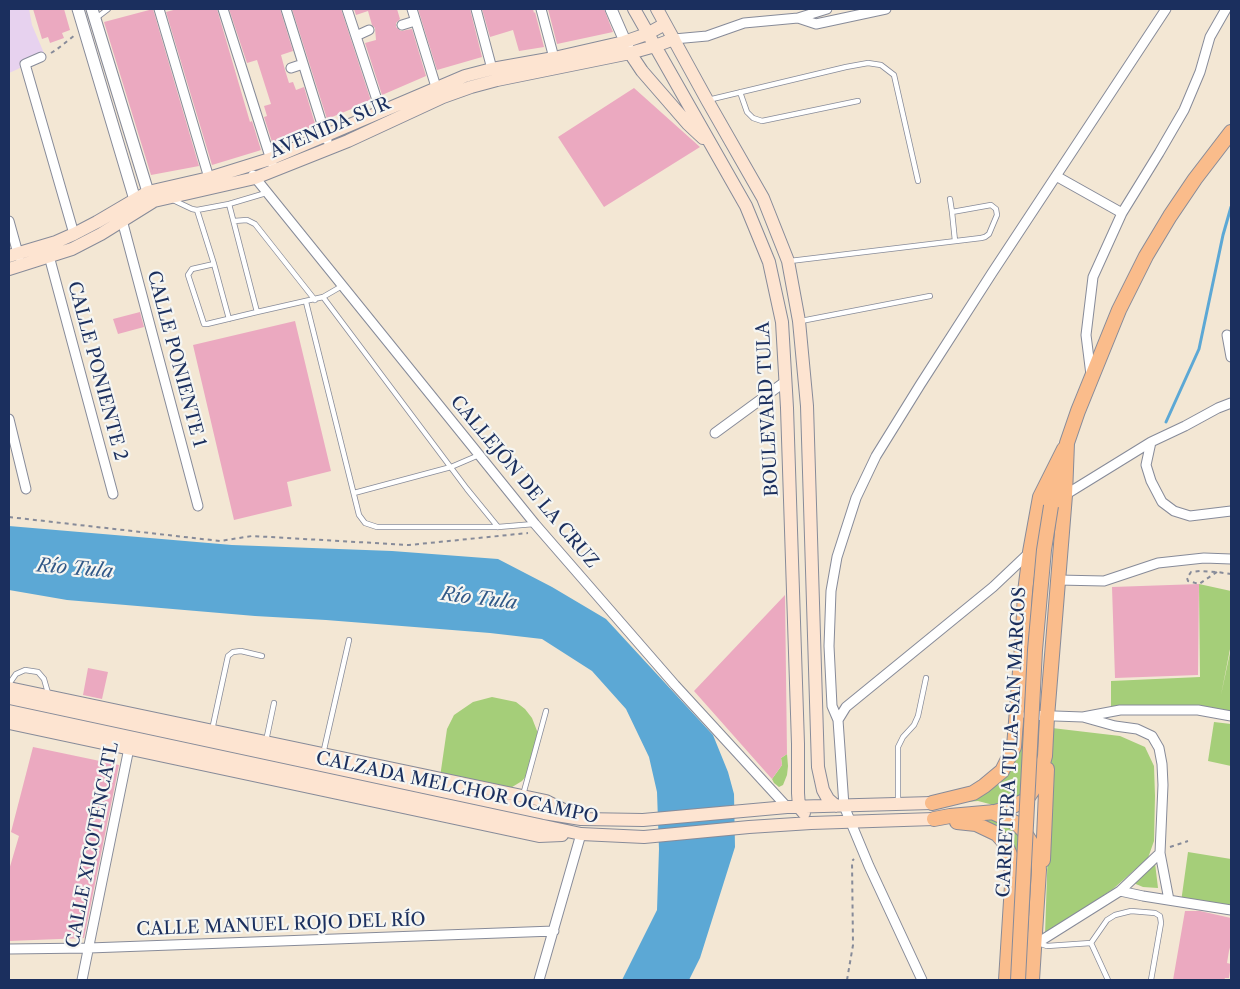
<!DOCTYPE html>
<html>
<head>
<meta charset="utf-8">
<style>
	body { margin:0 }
	#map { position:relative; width:1240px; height:989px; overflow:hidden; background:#f3e7d4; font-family:"Libre Caslon Text",serif }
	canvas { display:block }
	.frame { position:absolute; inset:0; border:10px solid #1b2f5e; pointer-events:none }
</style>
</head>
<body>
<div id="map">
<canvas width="1240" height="989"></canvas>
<div class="frame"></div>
</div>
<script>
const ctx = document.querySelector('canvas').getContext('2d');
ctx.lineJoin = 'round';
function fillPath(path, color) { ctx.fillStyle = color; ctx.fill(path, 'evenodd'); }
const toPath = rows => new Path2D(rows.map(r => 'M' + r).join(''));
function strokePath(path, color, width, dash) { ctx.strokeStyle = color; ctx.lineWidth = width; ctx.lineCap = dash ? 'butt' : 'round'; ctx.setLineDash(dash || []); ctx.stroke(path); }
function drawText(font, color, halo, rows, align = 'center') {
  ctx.font = font + ' "Libre Caslon Text",serif'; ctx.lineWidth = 4.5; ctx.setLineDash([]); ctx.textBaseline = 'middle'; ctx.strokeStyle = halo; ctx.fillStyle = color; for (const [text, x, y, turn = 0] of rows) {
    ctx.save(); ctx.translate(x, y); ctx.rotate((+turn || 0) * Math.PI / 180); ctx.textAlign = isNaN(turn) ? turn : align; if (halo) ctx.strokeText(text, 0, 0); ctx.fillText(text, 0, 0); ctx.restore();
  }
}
const built = toPath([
	[9,9,29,9,32,25,44,53,18,69,9,73]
]);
const green = toPath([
	[1199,584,1231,591,1231,644,1221,695,1231,648,1231,715,1111,712,1111,681,1200,677],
	[492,697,516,702,525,709,532,718,539,736,539,745,532,769,522,781,504,792,440,777,447,729,454,715,473,702],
	[1024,720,1029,723,1041,721,1039,761,1020,798,1001,807,978,801,965,802,1007,773,1014,762,1019,749,1022,739],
	[1214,722,1231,724,1231,766,1208,761],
	[1052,728,1120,736,1145,747,1154,766,1155,796,1154,841,1148,858,1113,889,1045,935],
	[787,754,788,766,787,775,783,785,779,787,774,783,772,779,782,765,781,758],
	[998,819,1017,830,1033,860,1033,876,1029,874,980,821],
	[1188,852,1231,859,1231,908,1181,902],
	[1155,863,1158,888,1143,887,1131,882]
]);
const water = toPath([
	[9,526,232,545,392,551,498,559,552,587,606,619,713,735,728,772,734,794,735,847,700,958,689,980,622,980,657,910,659,849,657,792,649,757,626,709,592,671,542,639,490,633,326,620,255,616,67,600,9,590]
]);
const stream = toPath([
	[1166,422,1199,349,1223,235,1231,207]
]);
const building = toPath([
	[33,9,64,9,70,30,62,33,64,38,50,43,48,37,42,39],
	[153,9,199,166,151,175,104,22],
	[177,9,217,9,250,122,252,121,261,150,258,151,212,165,166,12],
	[229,9,280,9,293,51,281,55,285,70,289,83,293,82,296,90,304,87,316,127,273,145,264,117,267,116,264,106,271,104,257,60,247,63],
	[292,9,341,9,371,101,327,119],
	[354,9,397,9,400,19,396,23,396,27,401,31,412,29,426,76,382,95,365,43,376,40,375,28,372,25,368,11,356,15],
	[418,9,470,9,482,57,437,70],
	[482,9,533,9,534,13,535,12,544,47,519,51,513,30,490,37],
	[548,9,604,9,613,32,557,44],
	[634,88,700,147,604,207,558,137],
	[140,312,144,327,118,334,113,319],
	[295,321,331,471,287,482,292,506,234,520,193,345],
	[1199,584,1198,675,1115,678,1112,587],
	[785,595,787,754,781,758,782,765,772,779,694,691],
	[88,668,108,672,102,699,83,695],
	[33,747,119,765,84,938,9,941,9,870,19,836,11,832],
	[1185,911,1200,911,1231,918,1231,944,1229,951,1227,963,1231,964,1229,978,1225,978,1224,980,1173,980]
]);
const path = toPath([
	[51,53,56,50,75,35],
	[9,517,220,541,252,536,409,545,528,533],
	[1217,572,1199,584,1188,581,1187,578,1191,572,1200,571,1217,572,1231,574],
	[1170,847,1188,841],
	[847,980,853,945,852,861,854,859]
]);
const service = toPath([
	[95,19,108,9],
	[740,92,747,112,753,118,762,121,858,101],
	[708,100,846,67,868,63,881,65,894,75,918,181],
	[950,199,952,212],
	[173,200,192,209,197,210,229,204,266,193],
	[229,204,257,312,323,297],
	[197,210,214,264],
	[234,221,247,220,255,224,315,300],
	[790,261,981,238,985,237,989,234,997,215,996,209,991,205,952,212,955,241],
	[342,286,323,297,467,489,498,527],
	[306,302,359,515,365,523,377,527,498,527,534,524],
	[229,319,214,264,192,269,188,275,204,324,207,324,257,312],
	[801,321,930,296],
	[354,493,451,467,479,455],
	[9,684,16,674,25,670,38,672,44,679,48,693],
	[212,730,228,656,233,652,241,651,262,656],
	[266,741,274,703],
	[323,754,349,640],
	[523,795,546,711],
	[898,803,898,747,903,737,914,725,918,716,926,678],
	[1038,943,1047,946,1091,943],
	[1091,943,1107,920,1115,915,1131,911,1155,913,1160,916,1161,923,1151,980],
	[1091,943,1108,980]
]);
const minor = toPath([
	[159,9,209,178],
	[223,9,272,163],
	[286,9,327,140],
	[347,9,381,112],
	[412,9,436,87],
	[476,9,492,69],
	[541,9,554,58],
	[798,18,816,24,886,9],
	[402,25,415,21],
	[356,36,369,30],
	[674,39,707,36,744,23,798,18,827,9],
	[41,57,25,64,74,234],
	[291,68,303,64],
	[253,175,535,524,675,685,787,807],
	[1056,176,1122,213],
	[122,220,198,506],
	[9,221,19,257],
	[49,256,113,494],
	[1227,335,1231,357],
	[1091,375,1086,335,1093,277,1122,213,1159,153,1184,110,1200,72,1210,37,1226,9],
	[9,419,26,489],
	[715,433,786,381],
	[1151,442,1146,465,1151,481,1162,502,1174,511,1190,516,1231,511],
	[1062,495,1065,495,1151,442,1185,426,1218,408,1231,403],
	[1058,580,1104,581,1158,563,1204,558,1231,559],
	[1027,715,1083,717,1120,710,1198,710,1231,716],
	[1083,717,1115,726,1137,729,1152,736,1159,748,1162,764,1163,785,1160,853,1169,900],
	[838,720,846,707,993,587,1030,552],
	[1120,891,1143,896,1231,910],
	[1034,945,1120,891,1160,853],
	[9,949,89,948,554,931],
	[82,980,130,743],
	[539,980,581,834],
	[922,980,869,866,844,806,838,720,832,706,829,646,831,591,837,557,856,498,876,456,920,385,992,273,1166,9]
]);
const tertiary = toPath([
	[78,9,135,200,140,207],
	[92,9,148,192,153,200],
	[611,9,628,48]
]);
const secondary = toPath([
	[634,9,746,206,769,262,782,322,787,408,798,744,798,793,799,807,804,813],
	[657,9,707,100,763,198,788,261,799,321,807,406,818,767,823,790,828,799,836,806],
	[630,53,642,71,688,124,703,138],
	[9,256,56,242,74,234,97,222,148,192,209,178,270,159,465,76,492,69,554,58,624,42,647,34,665,24],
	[9,269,72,249,101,234,154,201,255,178,348,141,443,97,471,87,497,80,630,53,655,46,674,39],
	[9,688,546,801,570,813],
	[9,698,544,813,581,819,643,820,787,807,932,803],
	[9,711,581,834,644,837,749,827,811,823,934,819],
	[9,723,539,836,562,835]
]);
const primary = toPath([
	[1051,506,1060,471],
	[932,803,973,793,984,786,1002,771,1014,747,1023,633,1025,592,1030,552,1040,497,1064,449],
	[992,812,1016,823,1023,830,1035,849,1038,858,1039,870,1032,980],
	[934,819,950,816,995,812,1009,808,1026,800,1038,782,1045,756,1047,717,1065,495,1067,443,1078,411,1119,310,1146,256,1170,216,1195,179,1231,132],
	[957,822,976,824,997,834,1005,843,1011,857,1012,885,1006,980],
	[1043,860,1047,769]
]);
const primaryBridge = toPath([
	[1018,980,1035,650,1044,550,1051,506]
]);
const streetNames = [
	["AVENIDA SUR",330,128,-23],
	["CALLE PONIENTE 1",176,359,75],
	["CALLE PONIENTE 2",97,371,75],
	["BOULEVARD TULA",768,409,-93],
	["CALLEJÓN DE LA CRUZ",524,482,50],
	["CARRETERA TULA-SAN MARCOS",1012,742,-87],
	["CALZADA MELCHOR OCAMPO",457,788,12],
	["CALLE XICOTÉNCATL",93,845,-79],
	["CALLE MANUEL ROJO DEL RÍO",281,925,-2]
];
const waterNames = [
	["Río Tula",75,569,5],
	["Río Tula",479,599,7]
];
fillPath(built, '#e7d2ef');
fillPath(green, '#a5ce79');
fillPath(water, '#5ca8d5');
strokePath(stream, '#5ca8d5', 3);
fillPath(building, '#eba9c0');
strokePath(service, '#878b99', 6);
strokePath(minor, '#878b99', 11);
strokePath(tertiary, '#878b99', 13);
strokePath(secondary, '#878b99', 14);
strokePath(primary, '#878b99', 16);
strokePath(path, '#878b99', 2, [4, 4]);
strokePath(service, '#fff', 4.5);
strokePath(minor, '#fff', 9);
strokePath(tertiary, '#fff', 11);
strokePath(secondary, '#fde4d1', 12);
strokePath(primary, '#fabc8b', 14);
strokePath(primaryBridge, '#878b99', 16, []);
strokePath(primaryBridge, '#fabc8b', 14);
drawText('18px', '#1b2f5e', '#f6f6f2', streetNames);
drawText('italic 19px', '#325988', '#f6f6f2', waterNames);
</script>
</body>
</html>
